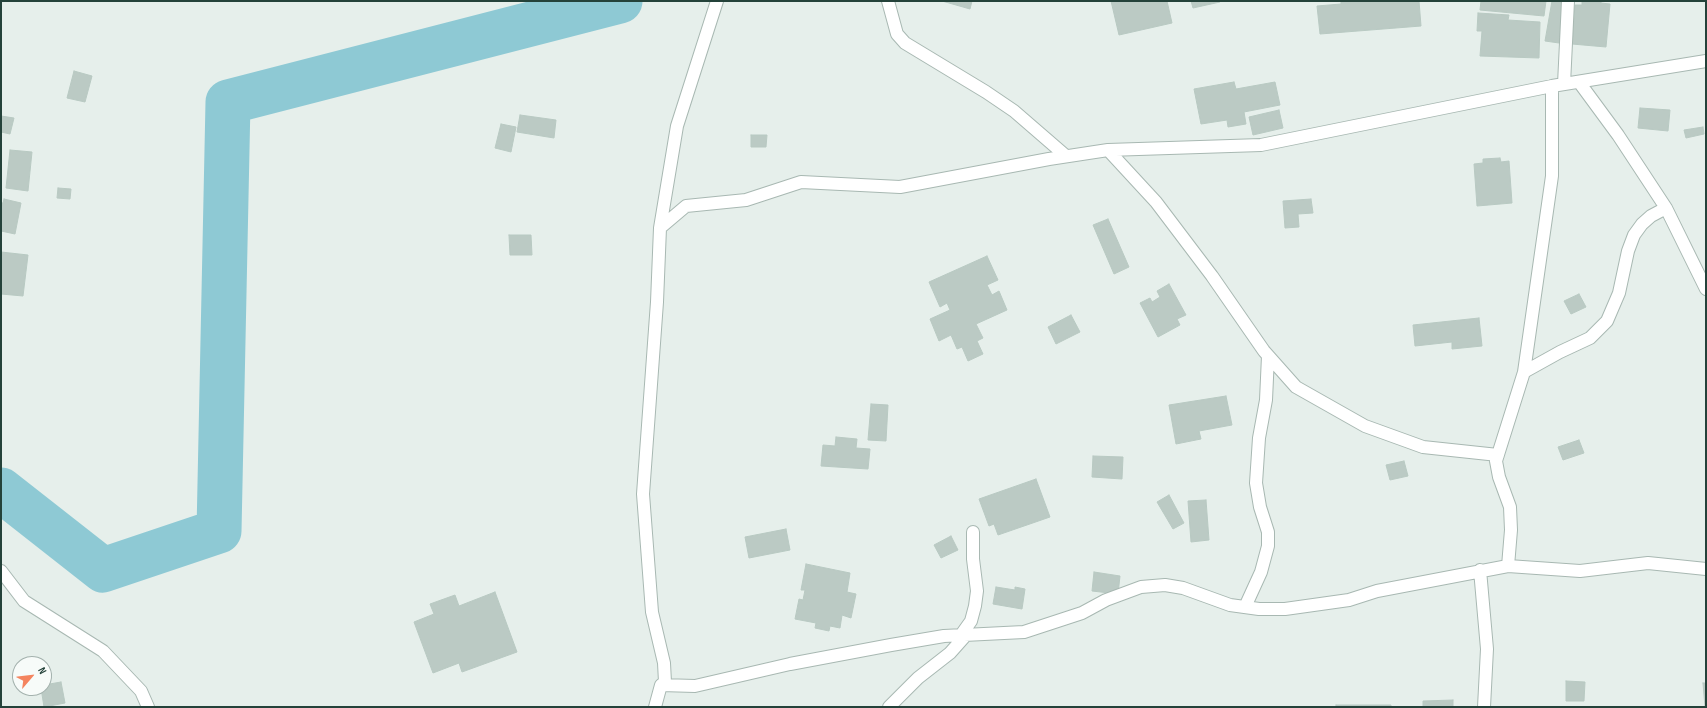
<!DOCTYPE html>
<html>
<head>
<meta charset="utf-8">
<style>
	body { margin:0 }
	#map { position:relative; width:1707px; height:708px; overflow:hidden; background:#e6efeb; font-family:"Sofia Sans Condensed",sans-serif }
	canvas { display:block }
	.frame { position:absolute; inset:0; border:2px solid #24423a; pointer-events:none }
	.north { position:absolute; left:12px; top:656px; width:40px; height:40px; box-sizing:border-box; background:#f7fbf9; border:1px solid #a3b1ad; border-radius:50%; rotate:62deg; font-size:11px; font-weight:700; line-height:16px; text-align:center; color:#24423a }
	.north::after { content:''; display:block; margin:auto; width:14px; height:18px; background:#f4845f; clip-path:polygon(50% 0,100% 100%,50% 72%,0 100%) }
</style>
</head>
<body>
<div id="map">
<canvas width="1707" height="708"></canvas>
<div class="frame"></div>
<div class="north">N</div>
</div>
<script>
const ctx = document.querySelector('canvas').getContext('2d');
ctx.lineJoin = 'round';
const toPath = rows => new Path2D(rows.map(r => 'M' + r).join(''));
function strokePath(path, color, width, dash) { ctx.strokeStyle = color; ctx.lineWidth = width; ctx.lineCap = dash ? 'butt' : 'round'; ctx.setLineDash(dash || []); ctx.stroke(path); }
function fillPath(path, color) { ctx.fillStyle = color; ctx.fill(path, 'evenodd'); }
const river = toPath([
	[1,490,103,570,219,531,228,102,620,1]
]);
const building = toPath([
	[942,1,972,1,970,9,942,1],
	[1111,1,1167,1,1172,23,1119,35,1111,1],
	[1191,1,1220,1,1220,2,1193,8,1191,1],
	[1341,1,1419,1,1421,26,1320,34,1317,6,1341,4,1341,1],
	[1481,1,1546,1,1544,16,1480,10,1481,1],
	[1552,1,1565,1,1559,43,1545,41,1552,1],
	[1582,1,1601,1,1601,3,1610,4,1606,47,1572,44,1575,5,1582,5,1582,1],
	[1478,13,1509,15,1508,20,1540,22,1539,58,1480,56,1482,31,1477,31,1478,13],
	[74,71,92,76,85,102,67,98,74,71],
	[1234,82,1236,89,1275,82,1280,105,1244,112,1246,124,1228,127,1227,120,1201,124,1194,89,1234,82],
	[1640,108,1670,110,1668,131,1638,128,1640,108],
	[1279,110,1283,128,1253,135,1249,117,1279,110],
	[520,115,556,120,554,138,517,132,520,115],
	[1,116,14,118,10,134,1,132,1,116],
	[501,124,516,127,511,152,495,148,501,124],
	[1703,127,1704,134,1686,138,1684,130,1703,127],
	[751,135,767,135,766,147,751,147,751,135],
	[10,150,32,152,28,191,6,188,10,150],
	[1500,158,1501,162,1509,161,1512,203,1477,206,1474,164,1483,163,1483,159,1500,158],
	[58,188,71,189,70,199,57,198,58,188],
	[4,199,21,203,15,234,1,231,1,203,3,203,4,199],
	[1311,199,1313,213,1298,214,1299,227,1285,228,1283,201,1311,199],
	[1108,219,1129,267,1114,274,1093,225,1108,219],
	[509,235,531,235,532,255,510,255,509,235],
	[1,252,28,255,23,296,1,294,1,252],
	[987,256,998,280,987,285,992,295,999,291,1007,310,976,324,983,338,977,341,983,354,968,361,962,347,957,349,951,335,939,341,930,319,950,310,947,303,940,307,929,282,987,256],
	[1169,284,1186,315,1177,319,1180,325,1158,337,1140,303,1150,298,1152,302,1160,297,1157,291,1169,284],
	[1579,294,1586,307,1571,314,1564,301,1579,294],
	[1071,315,1080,332,1056,344,1048,327,1071,315],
	[1479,318,1482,346,1452,349,1452,342,1415,346,1413,325,1479,318],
	[1226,396,1232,425,1199,431,1201,439,1176,444,1169,405,1226,396],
	[871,404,888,405,886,441,868,440,871,404],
	[836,437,857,439,856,448,870,449,868,469,821,466,823,445,835,446,836,437],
	[1579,440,1584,453,1563,460,1558,447,1579,440],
	[1093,456,1123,457,1122,479,1092,477,1093,456],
	[1404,461,1408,476,1390,480,1386,465,1404,461],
	[1036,479,1050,517,998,535,994,524,989,526,979,499,1036,479],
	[1169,495,1184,523,1173,529,1157,502,1169,495],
	[1206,500,1209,540,1191,542,1188,501,1206,500],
	[786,529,790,550,749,558,745,537,786,529],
	[951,536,958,550,941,558,934,545,951,536],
	[806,564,850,573,847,592,856,594,851,618,842,615,840,628,830,626,829,631,815,628,816,623,795,619,799,599,803,600,805,590,801,590,806,564],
	[1094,572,1120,576,1118,594,1092,591,1094,572],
	[996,587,1015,590,1015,587,1025,589,1022,609,993,604,996,587],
	[495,592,517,652,462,672,459,663,433,673,414,622,434,614,430,604,455,595,459,606,495,592],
	[1566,681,1585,682,1584,701,1566,701,1566,681],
	[61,682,65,703,44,707,41,688,44,688,44,685,61,682],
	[1703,683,1706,683,1706,707,1705,707,1703,683],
	[1453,700,1453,707,1423,707,1423,701,1453,700],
	[1336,705,1391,705,1391,707,1336,707,1336,705]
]);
const street = toPath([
	[888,1,897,34,905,43,986,92,1014,111,1066,156],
	[1579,82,1618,135,1666,208,1706,289],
	[1564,84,1568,1],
	[1108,150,1156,202,1212,276,1264,351,1296,387,1365,426,1423,447,1498,455],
	[660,228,686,206,746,200,801,182,900,187,1049,159,1108,150,1261,145,1552,86,1706,61],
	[1524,372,1560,352,1590,338,1607,321,1619,293,1628,251,1634,235,1642,224,1651,216,1666,208],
	[1508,566,1511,530,1510,507,1499,477,1496,461,1524,372,1552,176,1552,86],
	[1480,570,1487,649,1484,707],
	[1,571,24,601,103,651,141,691,148,707],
	[1245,607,1261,572,1268,546,1268,532,1260,507,1256,483,1259,438,1266,400,1268,356],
	[961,635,971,621,975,606,977,591,973,559,973,532],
	[661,685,695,686,790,664,891,645,944,636,1024,632,1082,613,1106,600,1141,587,1165,585,1183,588,1230,605,1259,609,1285,609,1349,600,1377,591,1508,566,1580,571,1648,563,1706,569],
	[655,707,661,685,665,682,664,663,652,612,643,494,657,302,660,228,677,126,717,1],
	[889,707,918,678,950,653,966,635]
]);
strokePath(river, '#8ec9d4', 45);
fillPath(building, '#bbcac4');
strokePath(building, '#b8c9c2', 1);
strokePath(street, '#a8b8b2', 14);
strokePath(street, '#fff', 12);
</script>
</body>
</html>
